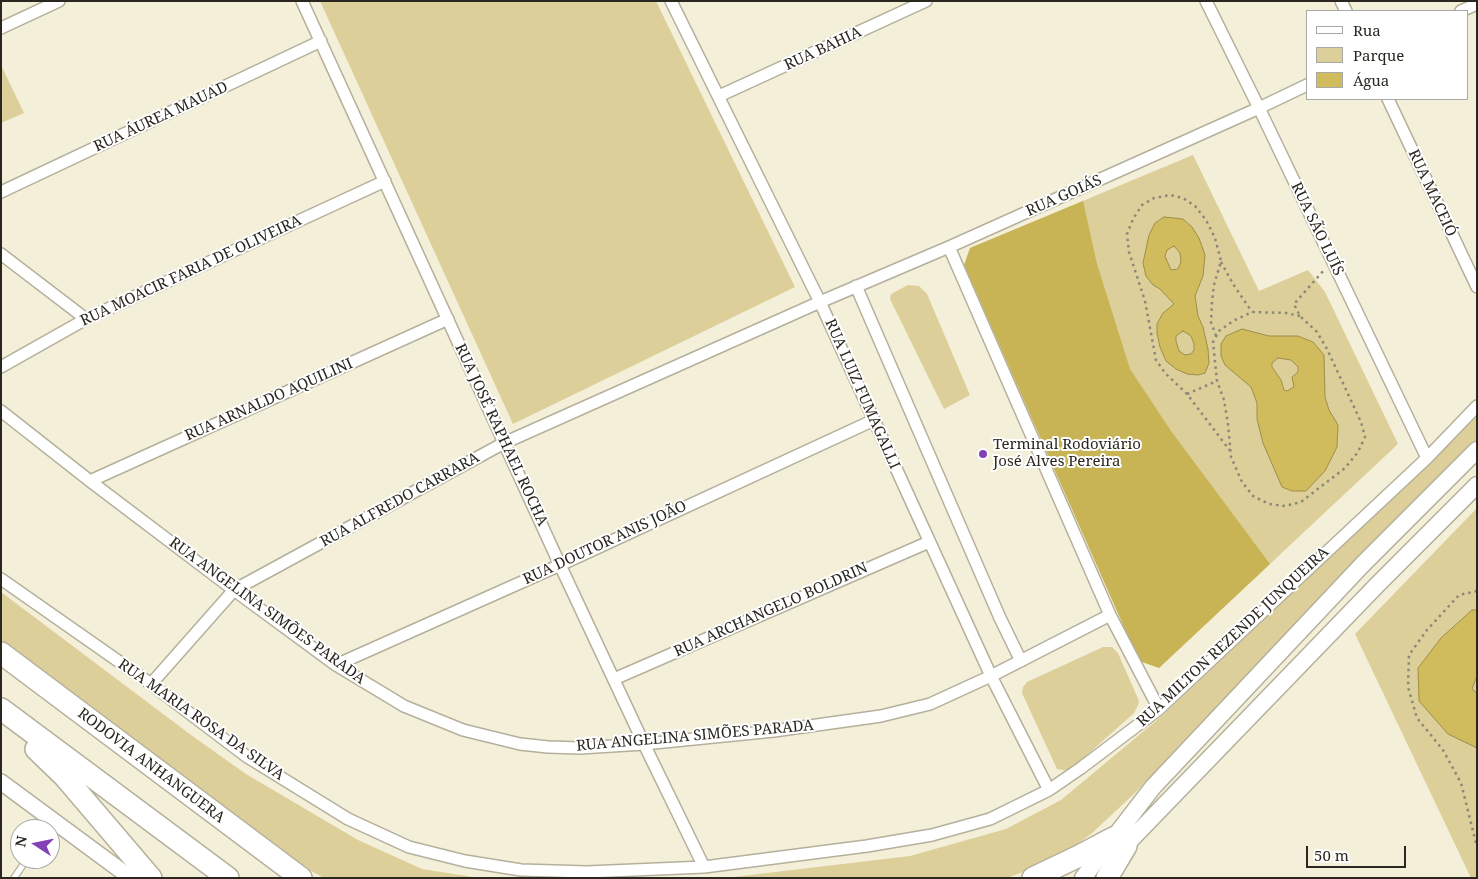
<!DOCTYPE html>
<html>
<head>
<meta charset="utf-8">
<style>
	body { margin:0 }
	#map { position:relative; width:1478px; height:879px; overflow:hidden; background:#f4efd9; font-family:"Noto Serif",serif }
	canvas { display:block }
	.frame { position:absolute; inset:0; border:2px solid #29271f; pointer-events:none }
	.legend { position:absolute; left:1306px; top:10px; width:162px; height:90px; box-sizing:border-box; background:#fff; border:1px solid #a9a9a5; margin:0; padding:6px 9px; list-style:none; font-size:15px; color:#29271f }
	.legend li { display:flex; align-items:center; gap:10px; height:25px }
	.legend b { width:25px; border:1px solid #a9a9a5 }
	.north { position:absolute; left:10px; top:819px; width:50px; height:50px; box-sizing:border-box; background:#fff; border:1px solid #a9a9a5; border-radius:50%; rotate:281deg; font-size:14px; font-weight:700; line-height:20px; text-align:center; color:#29271f }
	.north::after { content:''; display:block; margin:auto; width:18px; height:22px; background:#8341b6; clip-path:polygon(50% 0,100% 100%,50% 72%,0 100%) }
	.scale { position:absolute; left:1306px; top:846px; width:100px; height:22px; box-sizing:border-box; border:2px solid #29271f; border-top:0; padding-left:6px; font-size:15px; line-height:18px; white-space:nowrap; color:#29271f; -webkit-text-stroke:4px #fff; paint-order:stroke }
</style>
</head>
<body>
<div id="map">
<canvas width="1478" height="879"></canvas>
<div class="frame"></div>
<ul class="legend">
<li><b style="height:6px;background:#fff"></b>Rua</li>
<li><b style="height:14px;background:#dccf99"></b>Parque</li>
<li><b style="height:14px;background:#d0bb5d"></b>Água</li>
</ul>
<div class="north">N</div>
<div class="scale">50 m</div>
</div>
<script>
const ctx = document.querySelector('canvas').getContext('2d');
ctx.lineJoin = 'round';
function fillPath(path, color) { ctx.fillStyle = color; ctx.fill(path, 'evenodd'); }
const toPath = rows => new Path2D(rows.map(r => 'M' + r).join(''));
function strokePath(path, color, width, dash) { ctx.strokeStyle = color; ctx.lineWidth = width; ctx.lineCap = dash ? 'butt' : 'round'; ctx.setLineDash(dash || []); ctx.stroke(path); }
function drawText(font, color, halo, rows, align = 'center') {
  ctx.font = font + ' "Noto Serif",serif'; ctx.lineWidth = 4; ctx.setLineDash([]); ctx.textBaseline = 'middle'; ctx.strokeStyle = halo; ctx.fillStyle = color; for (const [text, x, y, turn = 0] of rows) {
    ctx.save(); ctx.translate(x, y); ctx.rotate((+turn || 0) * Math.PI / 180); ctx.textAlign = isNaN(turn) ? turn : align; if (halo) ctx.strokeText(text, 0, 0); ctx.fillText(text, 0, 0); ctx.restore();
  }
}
const green = toPath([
	[320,1,656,1,795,287,513,424],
	[1,65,24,113,1,123],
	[1193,155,1259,291,1308,270,1325,292,1398,444,1159,668,970,248],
	[908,285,919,286,927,294,970,395,944,409,890,299,891,294],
	[1477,415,1477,441,1288,631,1135,793,1091,834,1055,860,1007,878,725,878,910,856,1006,829,1061,800,1163,715,1415,477],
	[1477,508,1477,878,1471,878,1355,634],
	[1,592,191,735,246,774,358,840,422,869,479,878,324,878,257,841,1,645],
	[1103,647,1112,647,1118,653,1139,701,1138,705,1134,713,1069,771,1057,769,1022,693,1023,687,1027,682]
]);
const forest = toPath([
	[1083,201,1097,264,1130,369,1171,431,1270,564,1159,668,1139,661,964,265,970,248]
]);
const water = toPath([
	[1164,217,1183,219,1192,227,1199,238,1205,255,1203,276,1195,296,1198,316,1203,327,1208,349,1209,363,1205,373,1198,375,1187,374,1176,369,1166,361,1160,347,1157,333,1157,324,1163,313,1174,304,1160,289,1153,285,1146,276,1143,263,1149,235,1155,223,1164,217],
	[1174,246,1180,253,1181,262,1178,269,1171,270,1165,256,1167,250,1174,246],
	[1183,331,1191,336,1194,344,1194,350,1191,354,1185,355,1179,351,1176,341,1176,336,1183,331],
	[1242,329,1269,336,1298,336,1313,342,1324,355,1325,397,1329,410,1338,425,1337,447,1325,471,1306,491,1292,491,1282,487,1263,443,1257,419,1257,403,1251,387,1225,365,1221,356,1221,344,1226,336,1242,329],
	[1278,358,1291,360,1298,367,1298,372,1292,377,1294,387,1287,391,1284,390,1281,380,1272,367,1272,363,1278,358],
	[1472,610,1477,610,1477,676,1472,689,1477,693,1477,748,1448,734,1419,701,1418,668,1441,638,1472,610]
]);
const path = toPath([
	[1221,262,1233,284,1252,312],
	[1300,316,1286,313,1252,312,1233,321,1219,331,1213,342,1217,381,1224,400,1228,424,1231,457,1242,482,1253,496,1269,504,1285,506,1301,502,1345,468,1358,452,1365,437,1361,422,1327,349,1317,332,1300,316,1294,304,1324,270],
	[1216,336,1211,322,1212,302,1214,285,1221,261,1215,238,1206,220,1195,206,1183,198,1170,195,1154,198,1142,205,1133,219,1127,234,1129,252,1145,301,1156,360,1165,373,1187,394,1231,452],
	[1187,394,1217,381],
	[1477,591,1459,595,1427,630,1409,655,1408,687,1417,718,1443,750,1461,783,1477,847]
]);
const service = toPath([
	[14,878,27,859]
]);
const minor = toPath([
	[302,1,560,565,644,744,704,867],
	[671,1,820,302,991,676,1049,790],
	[1206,1,1259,108,1427,458],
	[1341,1,1346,11],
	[1461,11,1477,4],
	[1,28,59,1],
	[719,96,926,1],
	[1388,99,1477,287],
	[1,192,321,41],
	[949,247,1110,615,1159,709],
	[1,254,86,319],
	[856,286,1000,618,1021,661],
	[1,367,86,319,385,181],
	[1,411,90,481,234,590,336,665,404,706,463,730,520,744,548,747,580,748,644,744,774,731,881,716,930,704,991,676,1110,615],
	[90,481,448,319],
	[1,579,151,684,246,756,348,819,409,847,465,861,521,870,587,872,704,867,867,846,932,835,990,819,1049,790,1081,768,1159,709,1427,458,1477,406],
	[336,665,560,565,874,420],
	[614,679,929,542],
	[151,684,234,590,504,443,820,302,949,247,1259,108,1307,85]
]);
const tertiary = toPath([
	[1,782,131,878]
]);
const secondary = toPath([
	[1118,853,1379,583,1477,485],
	[1083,878,1153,787,1363,564,1477,450]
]);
const motorway = toPath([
	[1,653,301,878],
	[1,709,228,878],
	[36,749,64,776,151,878],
	[1033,878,1077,857,1113,838],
	[1107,878,1126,846]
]);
const markers = [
	[983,454,5,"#8341b6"]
];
const streetNames = [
	["RUA BAHIA",823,49,-25],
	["RUA ÁUREA MAUAD",161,117,-25],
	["RUA MACEIÓ",1432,193,65],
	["RUA GOIÁS",1064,196,-24],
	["RUA SÃO LUÍS",1317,229,64],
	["RUA MOACIR FARIA DE OLIVEIRA",191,271,-25],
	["RUA LUIZ FUMAGALLI",862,394,66],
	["RUA ARNALDO AQUILINI",269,400,-24],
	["RUA JOSÉ RAPHAEL ROCHA",501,435,65],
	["RUA ALFREDO CARRARA",400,500,-29],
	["RUA DOUTOR ANIS JOÃO",605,543,-25],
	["RUA ARCHANGELO BOLDRIN",771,610,-24],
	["RUA ANGELINA SIMÕES PARADA",267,611,36],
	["RUA MILTON REZENDE JUNQUEIRA",1233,637,-43],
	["RUA MARIA ROSA DA SILVA",201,720,35],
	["RUA ANGELINA SIMÕES PARADA",695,736,-5],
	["RODOVIA ANHANGUERA",151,766,37]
];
const poiNames = [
	["Terminal Rodoviário",993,445],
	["José Alves Pereira",993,462]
];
fillPath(green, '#dccf99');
fillPath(forest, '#c9b455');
fillPath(water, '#d0bb5d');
strokePath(water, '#9e8f4a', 1);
strokePath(service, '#b5b09b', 8);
strokePath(minor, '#b5b09b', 14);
strokePath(tertiary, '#b5b09b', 18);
strokePath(secondary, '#b5b09b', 19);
strokePath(motorway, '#b5b09b', 24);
strokePath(path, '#8c8879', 2.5, [2.5, 4]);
strokePath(service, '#fff', 5.5);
strokePath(minor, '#fff', 11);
strokePath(tertiary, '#fff', 15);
strokePath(secondary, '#fff', 16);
strokePath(motorway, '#fff', 21);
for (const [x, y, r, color] of markers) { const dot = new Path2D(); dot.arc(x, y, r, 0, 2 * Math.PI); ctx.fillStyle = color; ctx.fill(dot); strokePath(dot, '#fff', 2); }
drawText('15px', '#29271f', '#fff', streetNames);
drawText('15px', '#29271f', '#fff', poiNames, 'left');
</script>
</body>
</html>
